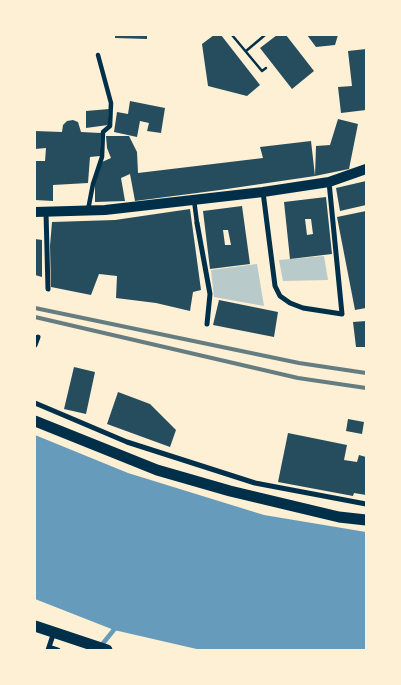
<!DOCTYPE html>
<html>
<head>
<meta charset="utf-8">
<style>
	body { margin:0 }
	#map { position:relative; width:401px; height:685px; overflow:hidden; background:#fdf0d5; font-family:"Open Sans",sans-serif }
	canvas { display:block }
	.frame { position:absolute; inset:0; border:36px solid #fdf0d5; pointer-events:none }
</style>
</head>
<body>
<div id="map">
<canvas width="401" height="685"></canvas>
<div class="frame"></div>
</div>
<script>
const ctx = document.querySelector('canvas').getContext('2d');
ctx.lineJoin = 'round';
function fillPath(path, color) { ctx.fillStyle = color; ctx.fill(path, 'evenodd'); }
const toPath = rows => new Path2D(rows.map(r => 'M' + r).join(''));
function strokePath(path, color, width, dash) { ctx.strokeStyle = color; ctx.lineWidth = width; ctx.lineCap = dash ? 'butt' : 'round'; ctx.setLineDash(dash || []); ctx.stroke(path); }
const green = toPath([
	[324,256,328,280,283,281,279,260],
	[257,264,264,306,214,297,211,270]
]);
const water = toPath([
	[35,435,128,473,264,515,366,532,366,650,201,650,114,630,35,599]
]);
const stream = toPath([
	[100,647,117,626]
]);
const building = toPath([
	[115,35,147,35,147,39,115,38],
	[214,35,221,35,260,85,247,96,208,86,202,44],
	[277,35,286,35,314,71,292,89,260,48],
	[307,35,338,35,335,45,316,47],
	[366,49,366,110,341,113,338,87,352,86,348,51],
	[130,101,165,108,161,133,147,131,149,123,140,121,137,137,114,132,117,112,128,114],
	[109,109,108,125,86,128,86,111],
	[338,119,358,124,349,169,315,176,220,190,135,201,130,174,121,178,125,201,95,202,95,181,102,162,111,158,107,148,106,136,129,136,137,152,138,173,263,158,260,147,311,141,315,176,316,146,330,145],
	[73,120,78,122,81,132,101,133,100,156,90,157,88,183,53,185,53,201,35,200,35,161,45,161,46,148,35,149,35,131,62,132,63,125,67,121],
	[366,181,366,205,340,211,336,188],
	[326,197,332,254,290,259,284,202],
	[305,219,311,219,313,234,307,235],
	[242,206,250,264,210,269,203,211],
	[223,230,228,230,231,245,225,245],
	[190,209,201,290,193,292,190,311,156,303,116,298,117,276,99,274,91,295,51,287,50,246,52,222,115,220],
	[366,211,366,308,355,310,337,217],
	[35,239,42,240,42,277,35,275],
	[219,300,278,312,274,337,213,325],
	[366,321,366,347,356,347,353,322],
	[74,367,95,372,86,414,64,409],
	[118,392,150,404,176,430,170,447,107,424],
	[348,419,364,422,362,434,346,431],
	[288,433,347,445,344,460,357,462,359,455,366,457,366,495,354,493,353,496,278,482]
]);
const path = toPath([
	[232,35,262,71,266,68],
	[246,51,265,35]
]);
const pedestrian = toPath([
	[194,200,197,223],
	[88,210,93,184,102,157,103,132,110,126,111,103,98,55]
]);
const minor = toPath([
	[263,192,275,286,280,296,290,303,303,308,342,314,329,182],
	[46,212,48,289],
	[197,223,210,294,207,324],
	[35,345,38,337],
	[35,403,127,442,255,483,366,504],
	[49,647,58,650],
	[48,650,54,632]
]);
const secondary = toPath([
	[35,212,105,210,263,192,329,182,366,169]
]);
const primary = toPath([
	[35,421,157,470,230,491,339,517,366,520],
	[35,626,107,650]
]);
const rail = toPath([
	[35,308,299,363,366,373],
	[35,317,298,378,366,388]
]);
fillPath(green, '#b9caca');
fillPath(water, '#669bbc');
strokePath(stream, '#669bbc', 4.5);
fillPath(building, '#264d5e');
strokePath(path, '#003049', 2.5);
strokePath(pedestrian, '#003049', 4.5);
strokePath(minor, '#003049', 5);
strokePath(secondary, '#003049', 10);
strokePath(primary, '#003049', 11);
strokePath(rail, '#657d81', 4);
</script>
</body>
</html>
